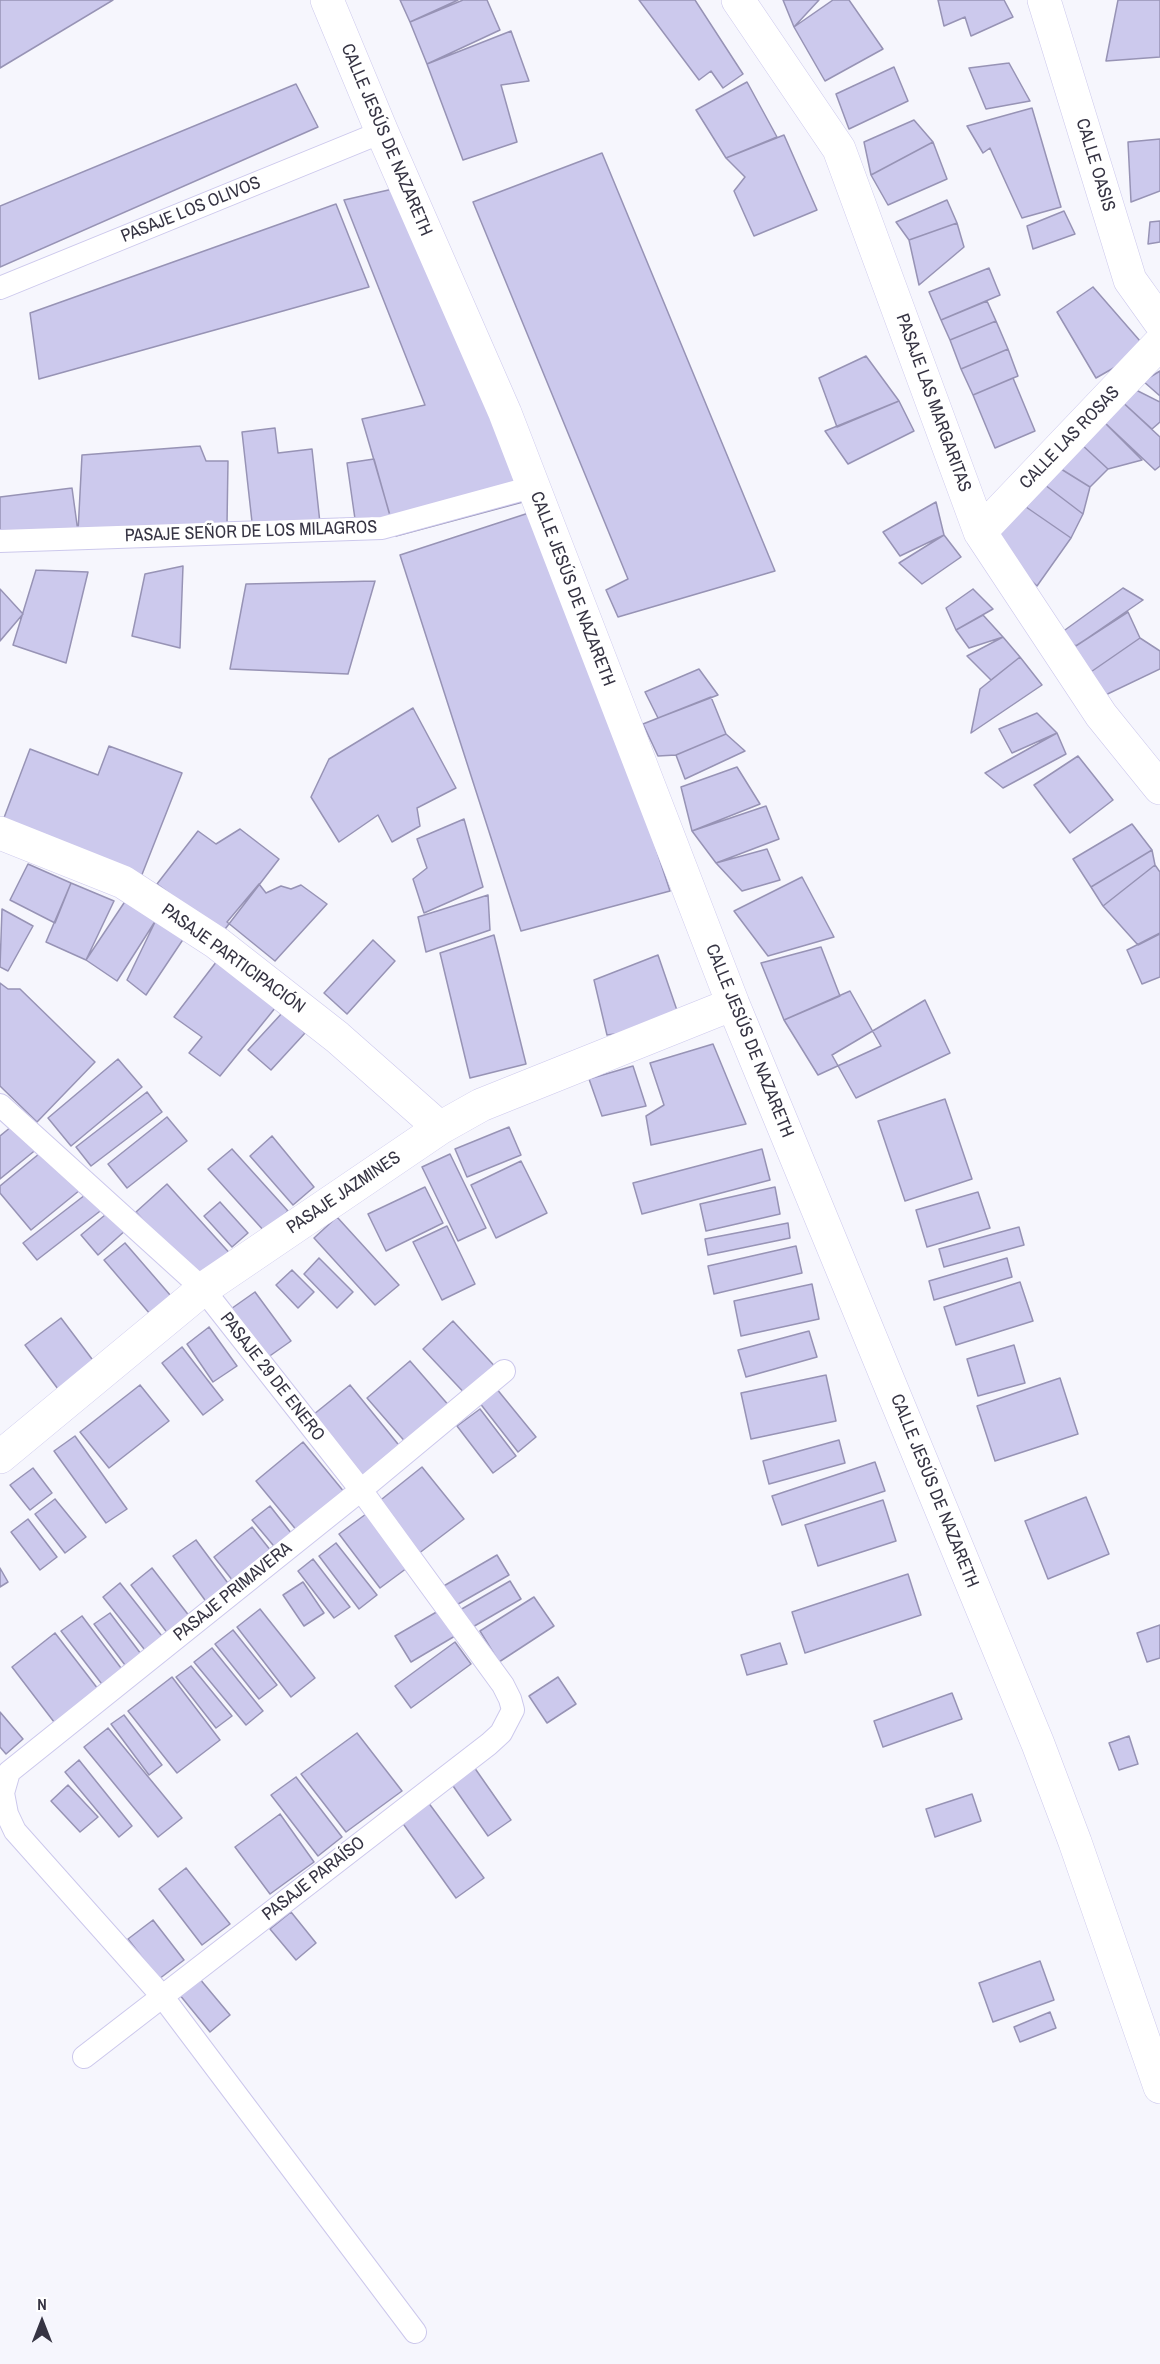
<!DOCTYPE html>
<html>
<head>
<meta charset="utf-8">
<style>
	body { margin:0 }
	#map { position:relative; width:1160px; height:2364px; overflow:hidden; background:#f6f6fd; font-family:"Archivo Narrow",sans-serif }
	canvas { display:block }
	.north { position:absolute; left:12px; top:2292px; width:60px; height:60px; -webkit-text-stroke:4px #fff; paint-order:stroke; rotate:0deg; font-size:16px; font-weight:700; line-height:24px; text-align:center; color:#363443 }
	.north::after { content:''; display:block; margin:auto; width:21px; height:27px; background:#363443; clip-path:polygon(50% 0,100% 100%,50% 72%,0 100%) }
</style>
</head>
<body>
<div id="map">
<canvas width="1160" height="2364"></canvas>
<div class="north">N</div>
</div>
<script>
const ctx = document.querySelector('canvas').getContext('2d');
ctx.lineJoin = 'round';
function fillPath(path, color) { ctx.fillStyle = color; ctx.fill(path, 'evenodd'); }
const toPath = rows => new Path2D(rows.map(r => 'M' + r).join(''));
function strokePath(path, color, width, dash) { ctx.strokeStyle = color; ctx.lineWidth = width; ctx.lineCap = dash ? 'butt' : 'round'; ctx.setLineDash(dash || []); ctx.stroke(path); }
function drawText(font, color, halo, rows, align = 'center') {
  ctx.font = font + ' "Archivo Narrow",sans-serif'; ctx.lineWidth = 5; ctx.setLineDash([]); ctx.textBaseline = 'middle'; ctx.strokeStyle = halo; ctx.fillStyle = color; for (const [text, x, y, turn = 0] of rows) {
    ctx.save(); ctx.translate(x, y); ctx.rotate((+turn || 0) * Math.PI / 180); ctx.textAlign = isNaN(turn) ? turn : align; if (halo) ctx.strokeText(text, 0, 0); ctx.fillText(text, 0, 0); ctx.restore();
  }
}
const building = toPath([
	[0,0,113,0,0,68,0,0],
	[400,0,458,0,410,22,400,0],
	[463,0,487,0,500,30,427,64,410,22,463,0],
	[639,0,695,0,743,74,723,88,711,71,699,80,639,0],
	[783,0,819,0,794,27,783,0],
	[833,0,849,0,883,49,825,81,794,27,833,0],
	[938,0,1004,0,1013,17,971,36,965,17,944,26,938,0],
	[1118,0,1160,0,1160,57,1106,61,1118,0],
	[511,31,529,81,501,85,517,142,463,160,427,64,511,31],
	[1009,63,1030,101,986,109,969,68,1009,63],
	[894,67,908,101,849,129,836,94,894,67],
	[747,82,777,137,726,158,696,110,747,82],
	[296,84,318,127,0,267,0,206,296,84],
	[1032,108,1061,207,1022,218,990,148,983,153,967,126,1032,108],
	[914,120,933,142,871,175,864,142,914,120],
	[784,135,817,210,754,236,734,191,745,177,726,158,784,135],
	[1160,139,1160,191,1131,202,1128,142,1160,139],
	[933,142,947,179,888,205,871,175,933,142],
	[602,153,775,571,618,617,606,590,628,579,473,202,602,153],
	[393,189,534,499,396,536,362,419,425,405,344,200,393,189],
	[947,200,957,223,909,240,896,222,947,200],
	[336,204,369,287,39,379,30,313,336,204],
	[1064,211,1075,234,1033,249,1027,226,1064,211],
	[1160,221,1160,242,1148,244,1150,222,1160,221],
	[957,223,964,247,919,285,909,240,957,223],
	[989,268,1000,295,941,320,929,292,989,268],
	[1093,287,1147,349,1096,378,1057,312,1093,287],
	[987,301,996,321,950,340,941,320,987,301],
	[996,321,1008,349,961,369,950,340,996,321],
	[1008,349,1018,376,973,395,961,369,1008,349],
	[866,356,899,401,837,427,819,378,866,356],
	[1160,371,1160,402,1132,388,1160,371],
	[1013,378,1035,431,995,448,973,395,1013,378],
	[1143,381,1160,396,1160,422,1152,429,1118,398,1143,381],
	[1118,398,1160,437,1160,466,1155,470,1103,421,1118,398],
	[899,401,914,431,848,464,825,431,899,401],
	[1103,421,1142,460,1108,469,1081,444,1103,421],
	[275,428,278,453,312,449,320,523,253,531,242,432,275,428],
	[1081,444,1108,469,1090,487,1061,469,1081,444],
	[200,446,206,461,228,461,227,524,78,532,82,455,200,446],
	[374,459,392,523,356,526,347,463,374,459],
	[1061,469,1090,487,1083,514,1045,485,1061,469],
	[1045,485,1083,514,1071,538,1026,507,1045,485],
	[72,488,78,532,0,542,0,497,72,488],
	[936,502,944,535,900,556,883,532,936,502],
	[1026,507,1071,538,1037,586,991,542,1026,507],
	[544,508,670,891,521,931,400,555,544,508],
	[944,535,961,557,922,584,899,563,944,535],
	[183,566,180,648,132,636,145,574,183,566],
	[36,570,88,572,66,663,13,645,36,570],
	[375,581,348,674,230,669,246,584,375,581],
	[1123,588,1143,600,1076,646,1058,635,1123,588],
	[0,589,23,614,0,641,0,589],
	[973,589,993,609,956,630,946,608,973,589],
	[1128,612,1140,638,1085,676,1065,653,1128,612],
	[983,615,1003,637,969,648,956,630,983,615],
	[1003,637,1020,657,991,680,967,656,1003,637],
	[1140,638,1160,651,1160,669,1095,700,1085,676,1140,638],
	[1020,657,1042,685,971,733,980,689,1020,657],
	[699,669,718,695,658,718,645,692,699,669],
	[711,697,726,734,676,755,658,756,643,724,711,697],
	[413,708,456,788,417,808,420,826,392,842,378,815,339,842,311,797,329,759,413,708],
	[1037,713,1057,733,1012,753,999,729,1037,713],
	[1057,733,1066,754,1003,788,985,773,1057,733],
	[726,734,745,751,685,779,676,755,726,734],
	[109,746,182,773,141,877,2,823,30,749,98,775,109,746],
	[1078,756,1113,800,1070,833,1034,785,1078,756],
	[737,767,760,804,692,831,681,787,737,767],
	[766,806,779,839,716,863,692,831,766,806],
	[464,819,483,887,424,913,413,879,427,868,417,839,464,819],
	[1132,824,1152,850,1091,887,1073,859,1132,824],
	[240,829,279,859,222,933,157,884,198,831,216,844,240,829],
	[767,849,780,880,742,891,716,863,767,849],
	[1152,850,1155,865,1103,906,1091,887,1152,850],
	[28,864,71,883,55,923,10,900,28,864],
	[1155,865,1160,872,1160,934,1138,945,1103,906,1155,865],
	[802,877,834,937,768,956,734,911,802,877],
	[71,883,114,901,86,960,46,942,71,883],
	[259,884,266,893,281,886,291,889,301,885,327,904,275,961,227,922,259,884],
	[488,895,490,930,426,952,418,917,488,895],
	[126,900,156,920,117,981,86,960,126,900],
	[2,909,33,926,8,971,0,967,2,909],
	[156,920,186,935,146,995,127,980,156,920],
	[1160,933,1160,977,1142,984,1127,950,1160,933],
	[494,935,526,1064,470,1078,440,953,494,935],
	[373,940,395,961,347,1014,324,993,373,940],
	[821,947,840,996,784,1020,761,963,821,947],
	[658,955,682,1025,607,1035,594,980,658,955],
	[217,961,280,1002,220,1076,189,1053,202,1037,174,1017,217,961],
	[0,983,8,989,20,989,95,1062,37,1122,0,1086,0,983],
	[850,991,881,1046,818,1075,784,1020,850,991],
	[925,1000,950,1053,856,1098,832,1055,925,1000],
	[283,1012,305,1033,271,1070,248,1050,283,1012],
	[713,1044,746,1124,651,1145,646,1116,664,1105,650,1063,713,1044],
	[118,1059,142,1087,71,1146,48,1118,118,1059],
	[633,1066,646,1106,602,1116,589,1079,633,1066],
	[147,1092,162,1112,91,1166,76,1147,147,1092],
	[945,1099,972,1179,905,1201,878,1121,945,1099],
	[167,1117,187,1141,127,1188,108,1164,167,1117],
	[17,1122,38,1148,0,1179,0,1136,17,1122],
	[509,1127,521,1155,467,1177,455,1149,509,1127],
	[272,1136,314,1187,293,1205,250,1156,272,1136],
	[45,1149,80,1190,31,1230,0,1193,0,1186,45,1149],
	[232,1149,288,1211,265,1232,208,1169,232,1149],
	[762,1149,770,1180,642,1214,633,1183,762,1149],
	[450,1154,486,1228,458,1241,422,1167,450,1154],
	[521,1161,547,1213,496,1238,471,1185,521,1161],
	[167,1184,234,1258,202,1286,136,1212,167,1184],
	[425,1187,443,1223,386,1251,368,1214,425,1187],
	[775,1187,780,1214,706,1231,700,1204,775,1187],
	[94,1188,108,1205,37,1260,23,1243,94,1188],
	[978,1192,990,1228,927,1247,916,1210,978,1192],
	[220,1202,248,1233,232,1247,204,1216,220,1202],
	[111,1210,127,1229,98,1255,81,1235,111,1210],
	[337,1217,399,1285,375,1305,314,1238,337,1217],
	[788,1223,790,1238,708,1255,705,1239,788,1223],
	[447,1226,475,1284,442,1300,413,1242,447,1226],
	[1019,1227,1024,1245,944,1267,939,1249,1019,1227],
	[125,1243,177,1303,156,1321,104,1260,125,1243],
	[796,1246,802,1273,714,1294,708,1266,796,1246],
	[319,1258,353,1292,337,1308,304,1274,319,1258],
	[1007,1258,1012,1277,934,1300,929,1281,1007,1258],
	[292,1270,314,1292,298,1308,276,1285,292,1270],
	[1020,1282,1033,1321,956,1345,944,1307,1020,1282],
	[812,1284,819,1319,741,1336,734,1301,812,1284],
	[255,1292,291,1341,264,1360,228,1311,255,1292],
	[61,1318,98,1367,61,1393,25,1345,61,1318],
	[453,1321,500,1372,470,1399,423,1349,453,1321],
	[209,1327,237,1366,213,1382,187,1344,209,1327],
	[809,1331,817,1357,746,1377,738,1350,809,1331],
	[1014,1345,1025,1383,978,1396,967,1359,1014,1345],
	[182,1347,223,1400,203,1415,162,1363,182,1347],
	[410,1361,451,1408,408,1445,367,1398,410,1361],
	[826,1375,836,1421,751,1439,741,1393,826,1375],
	[1060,1378,1078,1434,995,1461,977,1406,1060,1378],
	[140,1385,169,1421,109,1468,80,1432,140,1385],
	[350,1385,402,1449,359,1483,308,1419,350,1385],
	[496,1388,536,1437,518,1452,479,1402,496,1388],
	[480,1409,516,1456,493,1473,457,1426,480,1409],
	[75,1436,127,1509,106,1523,54,1451,75,1436],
	[839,1440,845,1463,769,1484,763,1461,839,1440],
	[303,1442,345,1493,298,1532,256,1481,303,1442],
	[875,1462,885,1491,782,1525,772,1496,875,1462],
	[422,1467,464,1519,418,1554,377,1503,422,1467],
	[33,1468,52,1493,30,1510,10,1485,33,1468],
	[1086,1497,1109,1554,1048,1579,1025,1521,1086,1497],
	[55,1499,86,1537,65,1553,35,1514,55,1499],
	[883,1500,896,1541,818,1566,805,1525,883,1500],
	[270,1506,295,1538,278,1551,252,1520,270,1506],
	[366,1514,407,1568,380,1588,339,1534,366,1514],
	[28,1519,57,1557,40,1570,11,1532,28,1519],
	[252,1527,275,1556,237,1586,214,1557,252,1527],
	[196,1540,233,1590,210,1607,173,1556,196,1540],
	[336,1543,377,1595,359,1609,319,1556,336,1543],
	[497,1555,509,1575,453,1607,442,1587,497,1555],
	[313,1559,350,1607,334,1618,298,1571,313,1559],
	[0,1568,8,1582,0,1587,0,1568],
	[152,1568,197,1626,175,1643,131,1585,152,1568],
	[908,1574,921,1615,805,1653,792,1612,908,1574],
	[510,1581,521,1599,471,1628,460,1610,510,1581],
	[303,1582,324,1613,304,1626,283,1595,303,1582],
	[120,1583,169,1645,152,1659,103,1597,120,1583],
	[534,1597,554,1626,499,1662,480,1631,534,1597],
	[260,1609,315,1678,291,1697,237,1627,260,1609],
	[440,1610,455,1636,411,1662,395,1636,440,1610],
	[110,1613,147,1662,131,1673,94,1624,110,1613],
	[82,1616,127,1676,108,1692,61,1631,82,1616],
	[1160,1625,1160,1658,1147,1662,1137,1633,1160,1625],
	[233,1630,277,1685,259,1699,215,1644,233,1630],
	[55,1633,108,1702,64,1735,12,1667,55,1633],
	[455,1642,471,1664,411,1708,395,1686,455,1642],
	[780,1643,787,1664,747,1675,741,1655,780,1643],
	[212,1648,263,1711,246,1725,194,1662,212,1648],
	[191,1666,232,1716,216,1728,176,1677,191,1666],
	[172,1677,220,1740,177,1773,128,1711,172,1677],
	[558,1677,576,1704,547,1723,529,1696,558,1677],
	[952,1693,962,1719,883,1747,874,1721,952,1693],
	[0,1712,23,1739,6,1754,0,1747,0,1712],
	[124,1715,162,1765,149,1775,111,1724,124,1715],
	[108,1728,182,1818,158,1837,84,1747,108,1728],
	[357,1733,402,1791,346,1832,301,1774,357,1733],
	[1129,1736,1138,1764,1119,1770,1109,1743,1129,1736],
	[79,1760,132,1826,119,1837,65,1772,79,1760],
	[474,1767,511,1820,488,1836,451,1783,474,1767],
	[296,1777,342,1837,318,1856,271,1795,296,1777],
	[68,1785,98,1817,80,1832,51,1801,68,1785],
	[972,1794,981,1821,935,1837,926,1809,972,1794],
	[425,1798,484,1878,456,1898,399,1818,425,1798],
	[280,1814,314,1862,270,1894,235,1847,280,1814],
	[186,1868,230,1924,202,1945,159,1889,186,1868],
	[291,1912,316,1943,296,1960,270,1929,291,1912],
	[153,1920,184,1960,159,1979,128,1939,153,1920],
	[1040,1961,1054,2000,993,2022,979,1983,1040,1961],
	[199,1978,230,2015,210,2032,179,1994,199,1978],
	[1050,2012,1056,2028,1020,2042,1014,2027,1050,2012]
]);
const service = toPath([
	[0,288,382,132],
	[0,541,382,528,532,487],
	[0,1105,203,1289,361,1490,503,1685,510,1699,513,1710,501,1733,489,1744,84,2057],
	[415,2332,162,1996,15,1831,7,1814,3,1793,9,1772,361,1490,504,1371]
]);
const minor = toPath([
	[327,0,382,132,505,413,733,1004,1038,1744,1075,1842,1160,2087],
	[738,0,839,149,980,532,1101,715,1160,788],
	[1044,0,1130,280,1160,322],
	[980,532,1160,343],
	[0,833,123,882,217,943,337,1037,440,1128],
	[0,1457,203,1289,440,1128,481,1105,733,1004]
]);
const streetNames = [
	["CALLE JESÚS DE NAZARETH",386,140,67],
	["CALLE OASIS",1095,165,73],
	["PASAJE LOS OLIVOS",191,210,-22],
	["PASAJE LAS MARGARITAS",933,403,70],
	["CALLE LAS ROSAS",1070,438,-46],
	["PASAJE SEÑOR DE LOS MILAGROS",251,532,-2],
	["CALLE JESÚS DE NAZARETH",572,589,69],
	["PASAJE PARTICIPACIÓN",233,959,36],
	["CALLE JESÚS DE NAZARETH",749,1041,68],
	["PASAJE JAZMINES",344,1193,-34],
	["PASAJE 29 DE ENERO",272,1377,52],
	["CALLE JESÚS DE NAZARETH",934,1491,68],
	["PASAJE PRIMAVERA",233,1592,-39],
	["PASAJE PARAÍSO",314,1879,-38]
];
fillPath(building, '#ccc9ed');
strokePath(building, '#9793b5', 1.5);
strokePath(service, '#ccc8ec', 24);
strokePath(minor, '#ccc8ec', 34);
strokePath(service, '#fff', 22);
strokePath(minor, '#fff', 33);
drawText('18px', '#363443', '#fff', streetNames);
</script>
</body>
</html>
